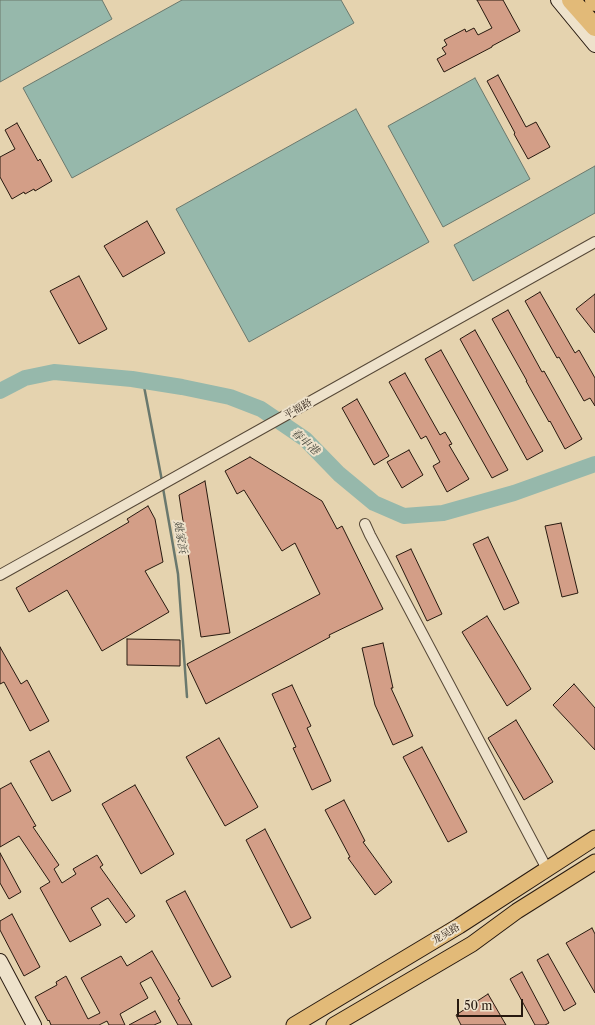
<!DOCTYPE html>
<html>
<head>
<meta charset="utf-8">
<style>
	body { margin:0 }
	#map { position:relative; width:595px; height:1025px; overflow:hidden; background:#e5d3af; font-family:"Libre Caslon Text",serif }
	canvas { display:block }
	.scale { position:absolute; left:457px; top:999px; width:66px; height:18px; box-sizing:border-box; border:2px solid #27190f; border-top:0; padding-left:5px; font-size:12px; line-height:14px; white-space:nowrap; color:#27190f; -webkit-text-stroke:3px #eee2cb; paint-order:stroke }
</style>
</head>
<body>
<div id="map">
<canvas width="595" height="1025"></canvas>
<div class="scale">50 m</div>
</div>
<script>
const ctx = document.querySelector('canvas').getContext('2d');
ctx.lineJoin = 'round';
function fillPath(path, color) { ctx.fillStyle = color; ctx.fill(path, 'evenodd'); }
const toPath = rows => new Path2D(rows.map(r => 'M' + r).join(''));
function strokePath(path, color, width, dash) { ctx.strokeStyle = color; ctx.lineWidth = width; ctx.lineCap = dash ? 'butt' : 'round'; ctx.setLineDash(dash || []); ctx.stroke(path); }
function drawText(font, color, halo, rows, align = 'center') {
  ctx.font = font + ' "Libre Caslon Text","Noto Serif SC",serif'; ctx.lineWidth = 4; ctx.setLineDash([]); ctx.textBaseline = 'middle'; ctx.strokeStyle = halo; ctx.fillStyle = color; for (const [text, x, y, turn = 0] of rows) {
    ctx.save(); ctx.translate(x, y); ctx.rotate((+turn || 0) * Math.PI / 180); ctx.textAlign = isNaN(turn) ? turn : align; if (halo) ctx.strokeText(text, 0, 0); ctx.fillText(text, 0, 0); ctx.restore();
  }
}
const water = toPath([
	[0,0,102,0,112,19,0,82,0,0],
	[182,0,341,0,354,23,72,178,23,88,182,0],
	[475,78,530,179,443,227,388,126,475,78],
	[356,109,429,242,249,342,176,209,356,109],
	[595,166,595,213,473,281,454,245,595,166]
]);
const stream = toPath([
	[143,381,162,481],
	[163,488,178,574,187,697]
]);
const river = toPath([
	[0,391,25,378,54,372,132,379,182,387,230,397,261,409,305,439,339,474,374,503,404,516,443,513,514,493,595,464]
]);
const building = toPath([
	[477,0,503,0,520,31,492,46,492,47,444,72,437,59,446,54,442,48,447,45,444,40,465,29,466,32,474,28,478,35,492,28,477,0],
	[498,75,526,127,536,122,550,147,528,159,514,134,515,133,487,81,498,75],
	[17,123,38,161,40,159,52,181,35,191,34,189,25,194,24,192,12,199,0,177,0,157,15,149,5,130,17,123],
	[147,221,165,253,123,277,104,246,147,221],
	[79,276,107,329,79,344,50,291,79,276],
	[540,292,575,353,579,350,595,378,595,406,590,398,584,401,559,357,557,358,525,301,540,292],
	[595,294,595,333,576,309,595,294],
	[508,310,542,372,544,371,582,439,565,449,550,421,549,422,526,381,527,381,492,319,508,310],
	[475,330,543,451,527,460,460,339,475,330],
	[441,350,508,470,492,478,425,359,441,350],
	[405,373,440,435,445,432,452,444,449,445,469,479,447,492,433,466,440,462,426,436,421,439,389,382,405,373],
	[357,399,389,456,374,465,342,408,357,399],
	[409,450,423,475,402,488,387,462,409,450],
	[250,457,322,501,337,529,342,526,383,609,329,635,330,637,206,704,187,664,320,594,295,543,282,551,244,490,237,494,225,471,250,457],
	[205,481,230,633,201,637,179,495,205,481],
	[148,506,155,519,163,562,145,571,169,612,102,651,67,590,29,612,16,588,129,522,127,519,148,506],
	[561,523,578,593,562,597,545,526,561,523],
	[488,537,519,603,504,610,473,544,488,537],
	[411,549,442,614,427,621,396,556,411,549],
	[487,616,531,689,507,706,462,632,487,616],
	[127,639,180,640,180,666,127,665,127,639],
	[383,643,393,688,391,688,413,736,393,745,375,705,362,648,383,643],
	[0,647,21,684,27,680,49,721,30,731,4,682,0,684,0,647],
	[574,684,595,708,595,750,553,705,574,684],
	[292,685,311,726,307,728,331,781,312,790,293,748,296,747,272,694,292,685],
	[516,720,553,782,524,800,488,738,516,720],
	[219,738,258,807,225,826,186,757,219,738],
	[422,747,467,832,448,842,403,757,422,747],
	[49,751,71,791,52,801,30,761,49,751],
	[11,783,36,826,33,827,59,865,54,869,62,883,76,874,73,869,97,855,103,865,100,867,135,916,126,923,108,898,91,908,101,925,70,942,40,888,50,882,19,836,0,847,0,789,11,783],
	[135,785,174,854,141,874,102,804,135,785],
	[344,800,365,841,363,842,392,882,375,895,348,858,350,857,325,810,344,800],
	[265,829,311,918,291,928,246,840,265,829],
	[0,853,21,892,9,899,0,883,0,853],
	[185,891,231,977,212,987,166,901,185,891],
	[12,914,40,967,24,976,0,930,0,921,12,914],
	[592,928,595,934,595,993,566,943,592,928],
	[152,951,180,999,178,1000,192,1025,178,1025,151,977,140,983,148,998,120,1014,125,1025,109,1025,107,1021,99,1025,51,1025,49,1020,48,1021,35,997,57,985,56,982,66,976,88,1019,100,1013,81,978,121,956,127,966,152,951],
	[548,954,576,1004,564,1011,537,960,548,954],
	[522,972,549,1023,545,1025,535,1025,510,979,522,972],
	[488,994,506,1025,461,1025,456,1015,488,994],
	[155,1011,161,1022,154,1025,129,1025,155,1011]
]);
const street = toPath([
	[365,524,370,535,547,869],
	[0,575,263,428,595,242]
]);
const secondary = toPath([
	[558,0,595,45],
	[0,961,34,1025]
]);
const primary = toPath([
	[294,1025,459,926,595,838],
	[334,1025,472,944,517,911,595,862]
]);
const highway = toPath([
	[571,0,595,27],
	[594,0,595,2]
]);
const streetNames = [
	["平福路",298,409,-29],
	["龙吴路",446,934,-31]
];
const waterNames = [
	["春申港",305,442,41],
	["姚家浜",180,537,80]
];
fillPath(water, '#96b8ab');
strokePath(water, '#6a786d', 1);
strokePath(stream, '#6a786d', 2.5);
strokePath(river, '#96b8ab', 16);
fillPath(building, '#d39e87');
strokePath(building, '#27190f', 1);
strokePath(street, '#564837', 12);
strokePath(secondary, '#27190f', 16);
strokePath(primary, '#27190f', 17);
strokePath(highway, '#27190f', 20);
strokePath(street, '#eee2cb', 10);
strokePath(secondary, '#eee2cb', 14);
strokePath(primary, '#e2ba78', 15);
strokePath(highway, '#e2ba78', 18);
drawText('10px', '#27190f', '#eee2cb', streetNames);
drawText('italic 11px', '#48493e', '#eee2cb', waterNames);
</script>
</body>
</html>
